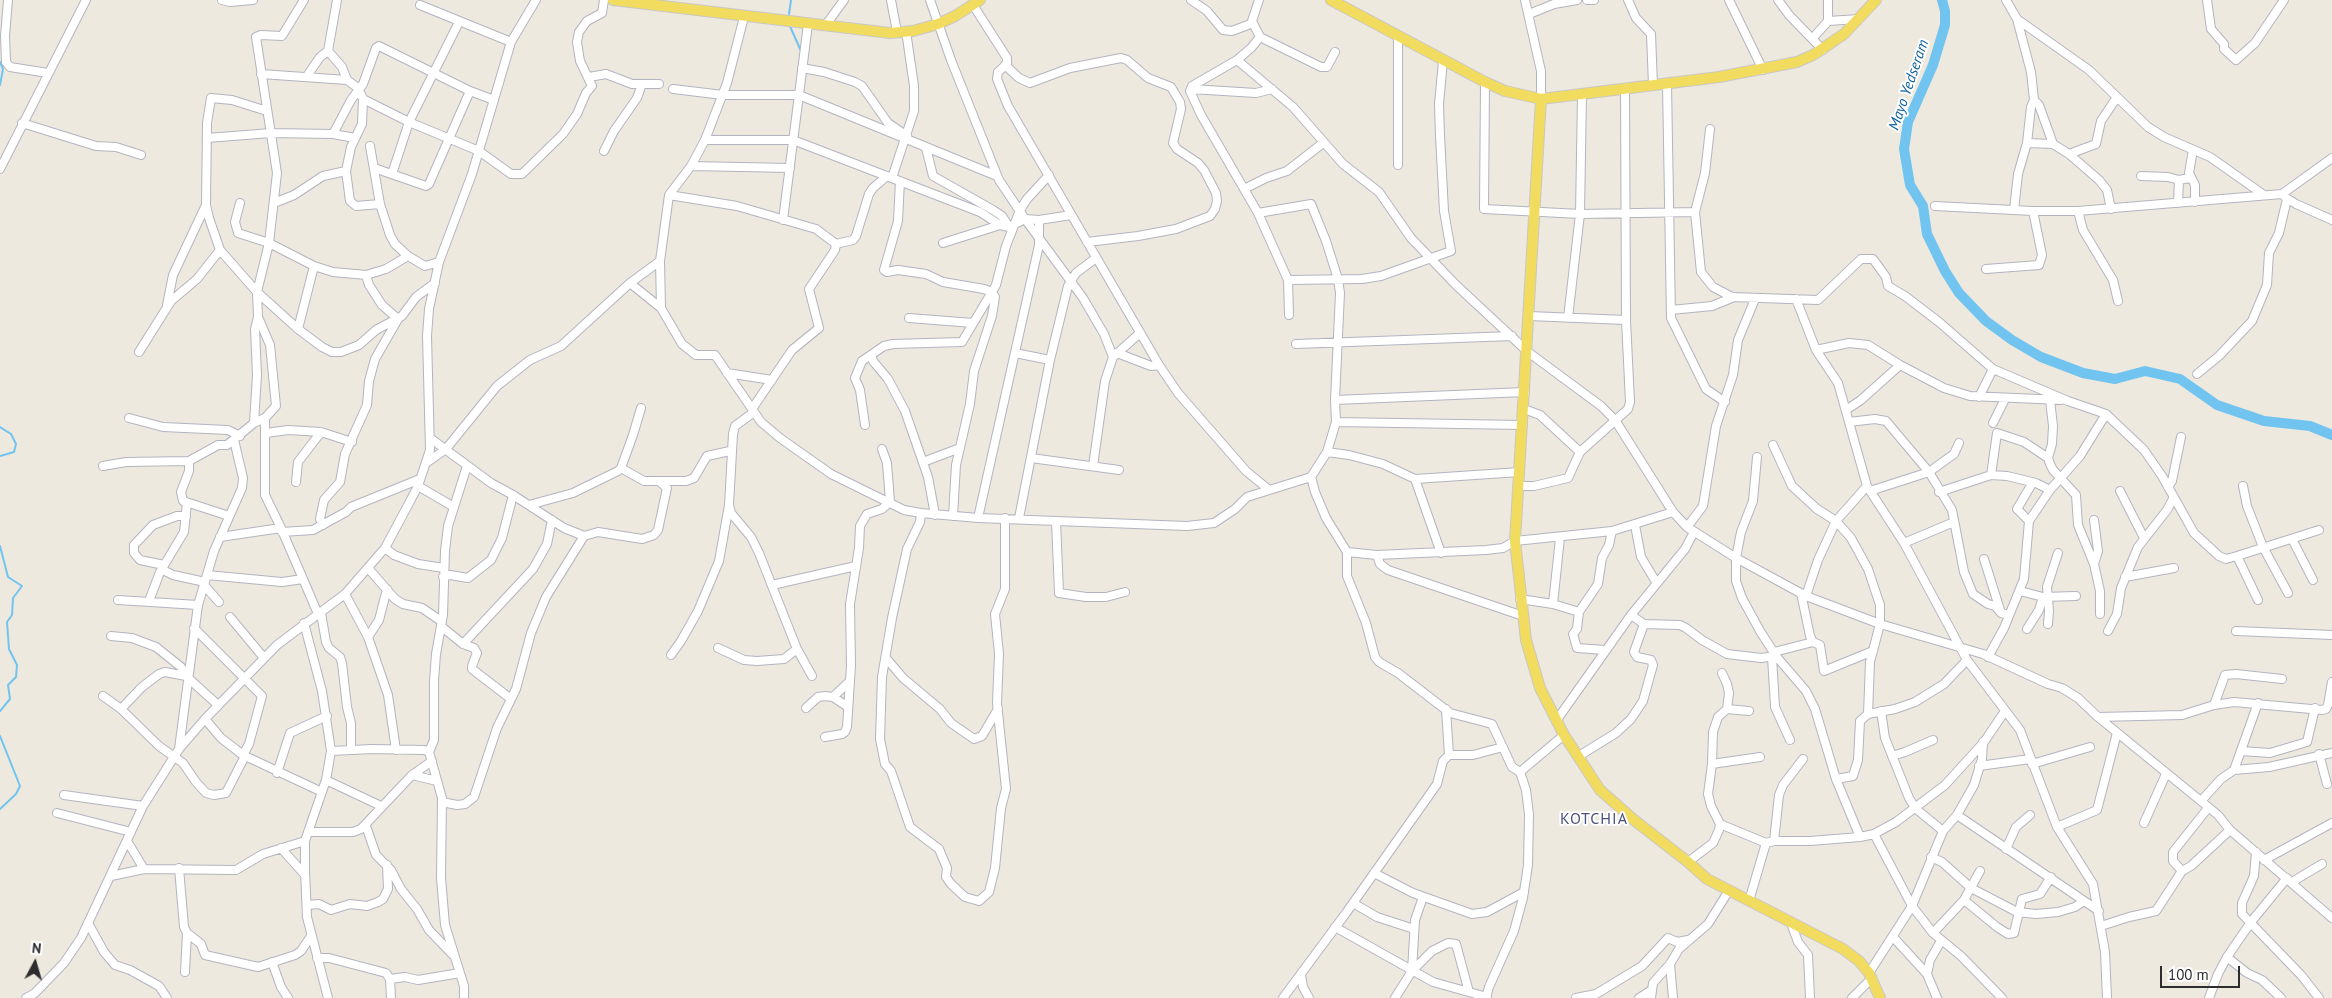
<!DOCTYPE html>
<html>
<head>
<meta charset="utf-8">
<style>
	body { margin:0 }
	#map { position:relative; width:2332px; height:998px; overflow:hidden; background:#eee9df; font-family:"PT Sans",sans-serif }
	canvas { display:block }
	.north { position:absolute; left:10px; top:938px; width:50px; height:50px; -webkit-text-stroke:4px #fff; paint-order:stroke; rotate:6deg; font-size:14px; font-weight:700; line-height:20px; text-align:center; color:#2d2d2d }
	.north::after { content:''; display:block; margin:auto; width:18px; height:22px; background:#2d2d2d; clip-path:polygon(50% 0,100% 100%,50% 72%,0 100%) }
	.scale { position:absolute; left:2160px; top:966px; width:80px; height:22px; box-sizing:border-box; border:2px solid #2d2d2d; border-top:0; padding-left:6px; font-size:15px; line-height:18px; white-space:nowrap; color:#2d2d2d; -webkit-text-stroke:4px #fff; paint-order:stroke }
</style>
</head>
<body>
<div id="map">
<canvas width="2332" height="998"></canvas>
<div class="north">N</div>
<div class="scale">100 m</div>
</div>
<script>
const ctx = document.querySelector('canvas').getContext('2d');
ctx.lineJoin = 'round';
const toPath = rows => new Path2D(rows.map(r => 'M' + r).join(''));
function strokePath(path, color, width, dash) { ctx.strokeStyle = color; ctx.lineWidth = width; ctx.lineCap = dash ? 'butt' : 'round'; ctx.setLineDash(dash || []); ctx.stroke(path); }
function drawText(font, color, halo, rows, align = 'center') {
  ctx.font = font + ' "PT Sans",sans-serif'; ctx.lineWidth = 4; ctx.setLineDash([]); ctx.textBaseline = 'middle'; ctx.strokeStyle = halo; ctx.fillStyle = color; for (const [text, x, y, turn = 0] of rows) {
    ctx.save(); ctx.translate(x, y); ctx.rotate((+turn || 0) * Math.PI / 180); ctx.textAlign = isNaN(turn) ? turn : align; if (halo) ctx.strokeText(text, 0, 0); ctx.fillText(text, 0, 0); ctx.restore();
  }
}
const stream = toPath([
	[789,14,791,0],
	[789,24,801,51],
	[0,62,3,69,0,85],
	[0,427,11,434,16,444,14,452,0,456],
	[0,546,8,577,22,586,13,598,12,615,7,622,9,649,17,665,16,677,8,685,10,699,0,711],
	[0,736,20,786,16,794,0,809]
]);
const river = toPath([
	[1942,0,1945,11,1945,25,1933,65,1908,122,1904,149,1910,185,1923,206,1927,234,1945,271,1959,293,1986,321,2012,340,2041,357,2083,373,2115,379,2145,371,2180,379,2217,405,2264,421,2310,426,2332,435]
]);
const minor = toPath([
	[8,0,5,36,6,62,10,67,48,73],
	[222,0,230,2,253,0],
	[891,0,897,32],
	[930,0,951,60,999,180,1025,219,1083,298,1104,334,1113,357],
	[1191,0,1207,11,1223,30,1232,31,1253,23],
	[1259,0,1252,21,1260,37,1321,67,1327,67,1335,52],
	[1525,0,1541,71,1541,99],
	[1587,0,1594,0],
	[1628,0,1636,18,1651,34,1653,85],
	[1729,0,1763,70],
	[1778,0,1789,15,1823,50],
	[2006,0,2017,19,2031,72,2034,100,2031,107,2027,143,2018,174,2014,210],
	[2207,0,2211,29,2224,44,2224,49,2236,60,2255,43,2284,0],
	[420,5,511,42],
	[973,5,1007,58,1007,64,998,72,997,79,1008,106,1159,365,1178,393,1246,471,1268,489],
	[1529,14,1554,4,1577,0],
	[2017,19,2089,70,2148,127,2164,137,2210,157,2264,195],
	[1828,21,1859,19],
	[825,26,844,0],
	[1260,37,1251,48,1237,60,1192,86,1190,91,1201,115,1258,213,1288,280,1289,315],
	[1813,38,1828,21,1828,0],
	[328,51,342,67,347,80,358,88,363,99,362,124,351,147,346,171,350,201,356,206,380,204],
	[1237,60,1293,107,1343,164,1379,192,1411,238,1456,285,1528,352,1601,406,1615,420,1673,512,1687,527,1736,558,1806,596,1880,624,1983,654,2048,684,2062,688,2078,698,2098,717,2218,815,2230,830,2332,918],
	[1005,65,1019,78,1030,83,1070,68,1121,58,1127,60,1148,78,1171,87,1180,102,1181,109,1173,143,1177,149,1198,163,1204,170,1216,193,1217,201,1215,209,1210,216,1176,229,1138,236,1087,242],
	[802,68,824,72,855,82,862,86,888,123,907,136],
	[261,74,347,80],
	[307,76,320,57,328,51,337,0],
	[589,77,606,74,632,84,659,84],
	[1485,82,1484,209,1580,214,1695,212],
	[1667,83,1671,318,1706,389,1725,402],
	[673,89,723,95,799,95,997,176],
	[1191,89,1256,93,1272,89],
	[363,99,409,122,479,151,511,174,522,174,563,134,577,114,586,93,592,86,580,61,577,42,579,32,587,21,602,13,604,0],
	[2034,100,2039,105,2053,144],
	[267,111,232,100,211,98,207,123,206,205,209,218,220,250,257,292,298,329,322,347,332,352,341,352,359,345,376,330,402,316,416,297,435,283],
	[22,123,96,146,116,147,141,155],
	[1710,129,1705,173,1695,212,1701,272,1713,287,1732,297,1818,300,1861,259,1873,259,1886,277,1888,286,1905,296,1939,322,1993,369,2068,401,2106,414,2144,450,2162,476,2194,533,2219,556,2226,559,2237,556,2258,600],
	[333,134,351,100,363,84,376,48,379,46,470,91,494,100],
	[207,138,271,133,333,134,355,138],
	[705,140,793,140,980,212,1000,225,1009,227,1025,219,1039,220,1071,215],
	[2027,143,2053,144,2069,154,2099,180,2107,190,2111,209],
	[370,146,380,204,390,235,395,244,408,256],
	[926,148,933,176,993,210,1002,216,1009,227],
	[2193,150,2189,173,2195,185,2195,202],
	[604,151,614,131,637,98,642,84],
	[2069,154,2096,144,2101,121,2117,97],
	[1398,165,1398,36],
	[691,166,790,168],
	[374,168,426,186,429,184,470,91],
	[0,169,86,0],
	[392,174,409,122,459,22],
	[2141,176,2168,177,2179,180,2190,178],
	[892,178,914,111,914,86,906,31],
	[900,181,898,221,884,270,887,272,898,270,926,274,943,282,984,289,992,292,995,297,992,316,974,371,970,404,956,465,953,516],
	[1244,189,1266,178,1287,171,1323,143],
	[669,195,737,206,816,229,836,244],
	[2285,197,2296,204,2332,220],
	[240,203,235,222,238,233,269,243,314,266,333,272,366,275,386,269,408,256,425,266,439,262],
	[274,203,294,195,323,176,346,171],
	[2178,203,2179,180],
	[1935,206,2033,211,2078,211,2282,194,2332,158],
	[2078,211,2083,230,2113,280,2118,301],
	[783,220,808,24],
	[943,243,1000,225],
	[836,244,853,240,856,236,869,194,873,188,887,176],
	[1986,269,2039,265,2042,255,2033,211],
	[366,275,369,285,382,305,398,319],
	[1288,280,1362,279,1381,276,1451,251,1444,211,1440,136,1439,104,1443,61],
	[630,283,661,308,682,344,696,355,715,355,761,422,780,438,831,474,904,510,921,513,978,518,1187,526,1214,523,1235,509,1247,497,1311,477,1327,452,1336,422,1335,400,1340,293,1338,279,1326,241,1311,204,1258,213],
	[1796,299,1816,350,1838,383,1867,486,1904,543,1967,660,2020,730,2057,827,2093,884,2105,952,2107,998],
	[167,305,173,275,206,205],
	[661,308,660,261,669,195,691,166,705,140,727,83,744,17],
	[1671,310,1712,306,1734,297],
	[1529,316,1626,320],
	[909,318,973,323],
	[1568,318,1580,214,1582,94],
	[298,329,314,266],
	[1296,344,1512,336],
	[1816,350,1849,343,1868,345,1900,365,1944,388,1970,396,2061,400],
	[139,352,171,301,197,279,220,250],
	[1015,353,1050,360],
	[1117,353,1151,366,1159,365],
	[871,355,873,361,888,379,905,411,928,477,935,515],
	[727,373,772,380],
	[2197,374,2219,356,2252,321,2267,285,2269,253,2279,233,2287,199],
	[1979,397,1993,369],
	[1335,400,1525,392],
	[2050,400,2053,426,2052,444,2048,458,2050,464,2053,470,2076,495,2078,525,2094,564,2100,591,2100,614],
	[752,409,792,350,819,328,809,289,835,250,836,244],
	[1846,410,1861,400,1900,365],
	[129,418,163,427,228,430,240,436],
	[265,418,265,495,281,528],
	[1336,422,1523,425],
	[1849,422,1875,419,1886,421,1929,472,1952,510,1964,572,1973,594,1988,604,1995,606,2001,613,2009,615],
	[254,423,257,375,255,329,258,317,257,292,269,243,277,173,256,37,261,35,282,36,304,0],
	[1993,423,2005,399],
	[865,425,860,390,855,378,862,361,884,346,893,344,962,342,996,285,1006,246,1020,210,1027,199,1049,175],
	[266,433,288,430,321,432,352,442],
	[430,438,491,483,513,495,564,528,584,536,598,532,642,539,654,535,658,530,667,488,660,482],
	[1773,445,1792,486,1817,509,1836,521,1851,538,1868,569,1880,605,1880,624,1870,662,1868,714,1860,721,1858,760,1853,776,1836,779],
	[1327,452,1349,455,1383,464,1415,479,1520,472],
	[1580,452,1628,409,1630,402,1626,320,1625,89],
	[1757,457,1753,501,1741,532,1736,558,1736,581,1742,598,1760,631,1776,656,1806,691,1815,709,1836,779,1860,837],
	[1031,458,1119,470],
	[189,461,189,471,181,492,183,501,229,516],
	[923,462,960,448],
	[426,463,446,449,497,386,530,360,561,346,630,283,660,261],
	[103,466,126,462,189,461,218,445,227,445,254,423,265,418,276,406,270,345,258,317],
	[1093,466,1105,381,1113,357,1140,333],
	[621,468,644,481,686,481,694,478,707,456,730,451],
	[1991,475,1997,433,2024,442,2048,458],
	[1311,477,1315,492,1326,518,1347,552,1347,576,1366,623,1375,657,1379,662,1398,673,1450,713,1492,724,1512,767,1520,772,1526,790,1529,814,1528,865,1523,898,1514,931,1489,987,1486,998],
	[1415,479,1441,553],
	[296,482,298,462,321,432],
	[418,486,454,507],
	[1519,486,1534,486,1568,478,1580,452,1540,415,1524,409],
	[2243,486,2247,506,2263,547,2288,593],
	[2168,487,2172,481,2181,437],
	[1870,491,1929,472,1954,454,1959,443],
	[2120,491,2144,538],
	[1939,492,1991,475,2007,476,2036,483,2050,490],
	[529,505,573,493,618,471,621,468,633,435,641,408],
	[729,505,731,513,751,537,759,553,797,649,812,676],
	[921,513,920,522,907,549,892,618,882,677,880,739,885,764,891,771,910,827,939,849,947,868,946,877,951,884,965,897,979,901,989,892,995,868,1001,808,1006,789,997,703,999,654,995,614,1005,589,1005,518],
	[978,518,1039,245,1039,220],
	[1019,518,1050,360,1068,286,1076,273,1096,258],
	[1056,521,1059,593,1086,597,1106,597,1125,592],
	[2029,521,2017,509,2033,482],
	[323,525,320,519,324,500,340,482,345,454,367,405,369,381,375,359,398,319],
	[1635,525,1641,557,1656,582],
	[1687,527,1703,506,1716,426,1733,375,1738,340,1755,299],
	[282,532,313,530,346,512,351,507,420,479],
	[220,537,281,528,303,579],
	[2292,539,2313,580],
	[1904,543,1954,522],
	[385,548,394,555,418,564,444,568],
	[1347,552,1377,555,1486,550,1503,548,1515,541,1612,531,1673,512],
	[1377,555,1380,564,1388,570,1523,616],
	[2237,556,2319,530],
	[1984,559,2001,613],
	[2094,564,2098,551,2094,520],
	[164,565,140,560,134,553,134,545,153,525,177,516,186,516],
	[368,568,395,599,403,604,422,608,441,621],
	[163,570,173,575,205,582],
	[207,575,282,582,303,579,318,614],
	[443,577,450,575,468,578,491,560,502,538,513,495],
	[2125,577,2174,568],
	[204,585,219,602],
	[772,585,856,566],
	[2020,591,2043,597,2076,596],
	[1801,593,1810,636,1813,642,1820,645,1824,671,1873,651],
	[345,594,368,637,388,695,396,750],
	[1806,596,1818,560,1836,521,1867,486],
	[1520,599,1553,604,1579,612],
	[118,600,198,605],
	[149,601,160,572,184,532,187,503],
	[1553,604,1560,538],
	[321,613,326,642,329,648,340,657,342,663,347,707,351,723,351,750],
	[1631,615,1644,624,1680,625,1686,628,1702,640,1727,654,1761,658,1776,656],
	[230,617,264,658],
	[304,623,322,691,331,751,326,780,305,841,305,870,307,917,328,998],
	[2048,624,2049,611,2047,587,2058,553],
	[442,627,463,644,474,648,477,653,472,666,472,669,511,699],
	[194,628,262,696,249,744,243,755],
	[2027,629,2039,610,2043,597],
	[2108,631,2117,614,2121,588,2138,547,2167,510,2174,497],
	[2236,631,2332,635],
	[111,636,132,638,156,647,181,667,186,676,218,705],
	[368,637,379,620,387,589],
	[463,644,533,569,547,544,552,520],
	[718,648,744,660,757,661,784,659,797,649],
	[1605,650,1577,648,1573,634,1577,629,1579,612,1598,584,1602,558,1609,545,1612,531],
	[1774,652,1813,642],
	[671,655,681,641,698,611,719,561,729,505,733,434,735,426,754,412],
	[1772,657,1775,707,1790,740],
	[1988,657,2004,628,2024,579,2029,521,2050,490,2080,456,2106,414],
	[886,658,903,678,940,709,951,723,974,739,982,736,998,709],
	[103,696,121,709,159,746,183,763,196,782,206,793,214,795,226,793,245,756],
	[833,697,849,682],
	[2214,705,2225,675,2236,674,2282,679],
	[806,708,818,697,825,696,833,697,848,707],
	[121,709,142,687,159,674,165,672,186,676],
	[1727,709,1749,711],
	[1881,711,1885,738,1909,798,1915,808,1943,831],
	[1868,714,1895,709,1915,702,1944,684,1967,660],
	[2098,717,2182,715,2214,705,2234,702,2322,710,2326,709,2328,705,2332,682],
	[205,719,221,738,243,755,322,792],
	[1556,721,1631,615,1685,549,1694,532],
	[825,737,842,734,845,732,847,727,851,666,850,604,859,548,860,526,867,514,882,509,890,502,887,463,882,449],
	[179,749,198,605,214,551,242,488,243,478,234,440],
	[331,751,372,749,425,750,429,752],
	[2241,751,2270,753,2307,742,2315,708],
	[2319,754,2327,784],
	[1449,755,1473,755,1503,747],
	[1579,756,1616,733,1631,719,1643,701,1653,665,1651,660,1637,657,1634,652,1644,624],
	[1892,756,1905,752,1933,740],
	[1712,764,1760,757],
	[2032,764,2090,747],
	[1979,766,2030,759],
	[2234,770,2258,703],
	[1520,772,1564,735],
	[277,773,290,733,327,716],
	[412,775,437,781],
	[326,780,381,806],
	[64,795,143,806],
	[2201,801,2221,779,2234,770,2269,767,2332,753],
	[442,802,457,805,465,804,474,797,497,728,516,689,531,633,546,597,584,536],
	[57,813,131,832],
	[1957,815,2099,911],
	[2144,823,2166,774],
	[1720,824,1766,843],
	[366,826,376,855,391,870,401,889,417,909,429,930,453,955],
	[2057,827,2097,810,2117,733],
	[308,832,353,832,361,829,412,775,432,761],
	[1874,834,1912,906,1933,933,1961,956,2002,998],
	[127,841,144,869],
	[1774,841,1779,795,1783,785,1803,759],
	[281,848,305,875],
	[2006,849,2016,827,2030,815],
	[2256,852,2254,876,2242,903,2242,914,2301,975,2319,998],
	[1931,857,1942,862,1971,888,2017,912,2036,914,2058,912,2075,907,2084,901],
	[2264,860,2332,823],
	[1688,862,1713,843,1719,830,1720,824,1711,806,1708,794,1712,764,1713,732,1718,717,1727,709,1729,693,1727,684,1722,673],
	[179,868,184,927,187,933,201,944,205,955,258,967,295,955,301,951,311,936],
	[2182,871,2173,861,2173,852,2208,808],
	[1374,873,1413,893,1472,914,1487,912,1524,892],
	[111,876,144,869,236,870,263,854,305,841],
	[2292,882,2322,864],
	[1964,900,1997,927,2008,934,2014,933,2022,899,2040,894,2051,877],
	[1749,901,1766,843,1774,841,1810,841,1860,837,1874,834,1896,822,1945,785,1984,742,2005,711],
	[1353,903,1377,917,1414,929],
	[307,905,319,904,331,910,350,904,367,906,378,902,383,899,388,889,387,865],
	[88,923,104,952,115,965,130,970,159,986,167,998],
	[1791,923,1798,942,1808,955,1810,998],
	[2101,926,2129,917,2156,911,2182,871,2191,866,2230,830],
	[1335,927,1433,982,1487,997],
	[1933,933,1964,900,1980,871],
	[1894,938,1927,974],
	[2227,957,2247,973,2262,980,2281,998],
	[317,958,329,958,386,973,390,979,391,998],
	[272,962,281,987,288,998],
	[1670,964,1673,998],
	[1412,971,1415,920,1423,897],
	[185,972,187,933],
	[1869,973,1912,906,1943,831,1957,815,1974,785,1982,759,1983,742],
	[1301,975,1303,987,1309,998],
	[390,979,405,977,418,980,460,973],
	[26,998,35,993,64,963,81,938,143,806,179,749,205,719,277,645,345,594,385,548,407,507,418,486,430,450,427,336,429,309,439,262,472,174,511,42,536,0],
	[464,998,464,986,445,925,441,878,442,798,429,752,434,740,434,681,436,654,443,615,445,551,448,526,467,466],
	[1283,998,1346,913,1437,784,1443,761,1449,755,1446,709],
	[1395,998,1412,971,1432,951,1448,943,1456,944,1469,992],
	[1576,998,1596,994,1642,966,1668,938,1677,942,1688,940],
	[1639,998,1650,991],
	[1651,998,1653,983,1670,964,1679,949,1708,924,1728,892],
	[1852,998,1872,978],
	[1937,998,1927,974,1930,960,1941,941],
	[2209,998,2218,974,2227,957,2251,922,2287,878]
]);
const major = toPath([
	[613,0,890,33,913,31,938,24,955,16,980,0],
	[1331,0,1485,82,1505,91,1541,99,1719,77,1797,62,1813,55,1844,34,1876,0],
	[1541,99,1515,541,1526,640,1540,688,1564,735,1600,790,1634,820,1688,862,1707,879,1843,949,1859,961,1869,973,1880,998]
]);
const waterNames = [
	["Mayo Yedseram",1909,85,-71]
];
const quarterNames = [
	["KOTCHIA",1594,819]
];
strokePath(stream, '#72c4f0', 2);
strokePath(river, '#72c4f0', 10);
strokePath(minor, '#b3b4c0', 10);
strokePath(major, '#c8c8c8', 12);
strokePath(minor, '#fff', 8);
strokePath(major, '#f2dc60', 10);
drawText('italic 15px', '#0d61a1', '#fff', waterNames);
ctx.letterSpacing = '1px';
drawText('16px', '#4c517e', '#fff', quarterNames);
ctx.letterSpacing = '0px';
</script>
</body>
</html>
